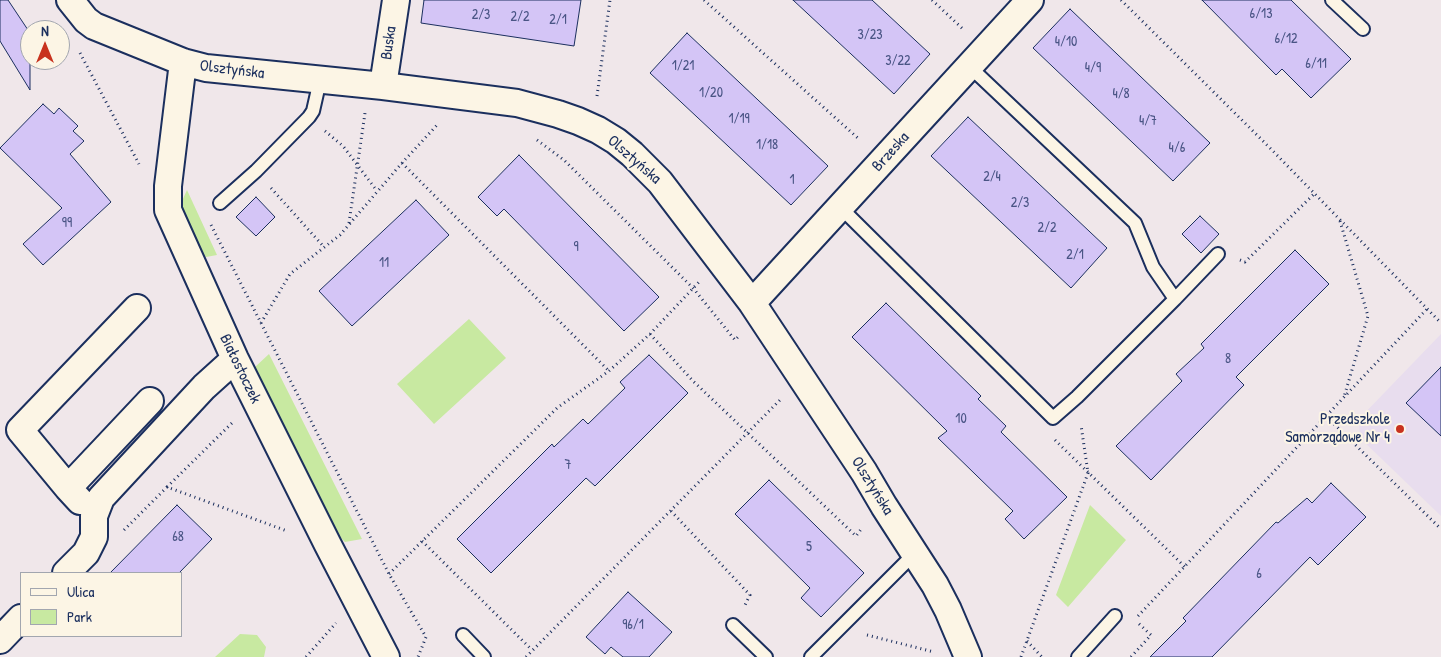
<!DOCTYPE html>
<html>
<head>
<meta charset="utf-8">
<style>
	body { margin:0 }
	#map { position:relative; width:1441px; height:657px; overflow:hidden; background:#f0e7ea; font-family:"Patrick Hand",sans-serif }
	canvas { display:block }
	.legend { position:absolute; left:20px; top:572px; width:162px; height:65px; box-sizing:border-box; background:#fcf5e5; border:1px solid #a2a6af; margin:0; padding:6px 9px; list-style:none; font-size:15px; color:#1b2f5e }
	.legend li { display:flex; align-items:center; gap:10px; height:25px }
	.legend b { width:25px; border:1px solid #a2a6af }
	.north { position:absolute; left:20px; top:20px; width:50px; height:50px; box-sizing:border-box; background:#fcf5e5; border:1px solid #a2a6af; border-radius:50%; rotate:0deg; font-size:14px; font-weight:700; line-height:20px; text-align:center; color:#1b2f5e }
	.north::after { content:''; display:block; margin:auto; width:18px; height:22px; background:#c8321e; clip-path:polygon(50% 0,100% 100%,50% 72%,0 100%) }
</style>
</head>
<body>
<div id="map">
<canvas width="1441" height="657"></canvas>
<ul class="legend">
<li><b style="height:6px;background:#fcf5e5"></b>Ulica</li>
<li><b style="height:14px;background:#c8e9a1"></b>Park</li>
</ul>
<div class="north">N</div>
</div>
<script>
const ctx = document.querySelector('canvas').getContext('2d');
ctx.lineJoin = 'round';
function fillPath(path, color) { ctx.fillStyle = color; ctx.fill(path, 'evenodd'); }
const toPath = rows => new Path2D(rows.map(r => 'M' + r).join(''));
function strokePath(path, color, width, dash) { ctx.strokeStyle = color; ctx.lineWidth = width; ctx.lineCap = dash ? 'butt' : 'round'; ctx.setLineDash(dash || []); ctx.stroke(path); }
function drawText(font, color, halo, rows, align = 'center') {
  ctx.font = font + ' "Patrick Hand",sans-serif'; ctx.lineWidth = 4; ctx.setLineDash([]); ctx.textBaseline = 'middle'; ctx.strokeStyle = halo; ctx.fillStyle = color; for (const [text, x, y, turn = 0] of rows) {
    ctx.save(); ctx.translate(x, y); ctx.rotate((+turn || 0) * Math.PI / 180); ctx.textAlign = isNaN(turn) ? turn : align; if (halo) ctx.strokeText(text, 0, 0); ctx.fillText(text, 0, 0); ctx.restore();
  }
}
const built = toPath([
	[1441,334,1441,516,1360,438,1359,419]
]);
const green = toPath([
	[187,190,217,255,206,257,199,253,181,214,182,201],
	[469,319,506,358,434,424,397,384],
	[269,354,362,539,345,542,339,536,255,367],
	[1090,505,1126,540,1068,607,1056,595],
	[240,634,257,635,266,647,264,657,215,657]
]);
const building = toPath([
	[0,0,8,0,30,33,30,90,0,41,0,0],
	[424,0,581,0,574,46,421,23,424,0],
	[793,0,872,0,930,54,894,94,793,0],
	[1202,0,1291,0,1351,59,1311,98,1282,69,1276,75,1202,0],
	[1070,9,1210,143,1173,181,1033,48,1070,9],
	[687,33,828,166,791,205,650,73,687,33],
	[43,104,54,114,59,108,78,126,73,131,84,141,70,154,111,202,43,265,23,244,62,208,0,148,43,104],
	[968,117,1107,248,1071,288,931,156,968,117],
	[519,155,659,297,624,331,504,209,497,216,478,197,519,155],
	[256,197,275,217,256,236,236,217,256,197],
	[416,200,449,235,352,326,319,291,416,200],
	[1200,216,1219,234,1201,253,1182,234,1200,216],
	[1295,250,1329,284,1236,377,1244,385,1151,480,1116,446,1182,381,1176,374,1204,348,1201,344,1295,250],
	[886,303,981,396,978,399,1006,426,1001,432,1067,497,1024,539,1005,519,1013,511,938,438,947,431,852,337,886,303],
	[649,355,688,393,595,486,586,478,491,573,457,539,552,444,554,447,583,419,588,424,625,388,620,382,649,355],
	[1441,367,1441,436,1406,403,1441,367],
	[769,480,864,573,821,617,801,598,810,588,735,514,769,480],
	[1331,483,1366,517,1318,565,1310,557,1212,657,1150,657,1186,621,1183,618,1276,522,1278,523,1307,498,1312,503,1331,483],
	[177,505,212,539,179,573,110,573,177,505],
	[628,592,672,632,649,657,623,657,611,647,605,654,586,637,628,592]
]);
const path = toPath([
	[704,0,860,140],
	[932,0,964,30],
	[1121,0,1268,146,1441,323],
	[80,53,139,164],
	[597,96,610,0],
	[325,131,343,146,377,191],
	[537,140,564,160,693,288,735,340,738,337],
	[402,163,609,371],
	[271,188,324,247],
	[1340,221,1368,316,1344,397],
	[349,223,365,113],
	[211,225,389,574,426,637,418,657],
	[1240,260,1245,262,1314,194],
	[261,323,290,274,340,235,402,163,438,124],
	[650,334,693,381,856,536,862,528],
	[1327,417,1441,529],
	[1055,440,1185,567],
	[167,487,234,421],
	[671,511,750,595,745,605],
	[124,530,167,487,287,531],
	[422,541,532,650],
	[389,574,557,408,609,371,650,334,699,282],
	[1138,616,1427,309],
	[867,635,934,652],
	[1027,641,1042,657],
	[306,657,336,623],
	[526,657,780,400],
	[1021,657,1088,473,1081,425],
	[1131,657,1151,635,1137,622]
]);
const lane = toPath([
	[1332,0,1363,29],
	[969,66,1135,223,1153,267,1175,299],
	[220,203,256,171,309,117,313,111,320,80],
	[840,207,1053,418,1077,397,1175,299,1218,254],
	[733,625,766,657],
	[463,635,484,657],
	[811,657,914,554],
	[1078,657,1115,616]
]);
const street = toPath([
	[70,0,86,20,94,26,183,62,206,68,383,86,517,103,558,114,578,121,598,130,616,141,632,154,660,182,752,303,864,472,884,506,935,585,948,610,968,657],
	[183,62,168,186,168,210,235,359,328,545,386,657],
	[383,86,396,0],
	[752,303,1030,0],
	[68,488,20,430,137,308],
	[80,501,68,488,150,401],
	[66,573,86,553,94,537,94,516,101,498,204,387,235,359],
	[0,640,21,618]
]);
const markers = [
	[1400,429,5,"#c8321e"]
];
const numberNames = [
	["6/13",1261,14],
	["2/3",481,15],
	["2/2",520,17],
	["2/1",558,20],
	["3/23",870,35],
	["6/12",1286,39],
	["4/10",1066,42],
	["3/22",898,61],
	["6/11",1316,64],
	["1/21",683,66],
	["4/9",1093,68],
	["1/20",711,93],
	["4/8",1121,94],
	["1/19",739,119],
	["4/7",1148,121],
	["1/18",767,145],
	["4/6",1177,148],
	["2/4",992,177],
	["1",792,180],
	["2/3",1020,203],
	["99",67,223],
	["2/2",1047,228],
	["9",576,247],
	["2/1",1075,255],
	["11",384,263],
	["8",1228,359],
	["10",961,419],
	["7",568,465],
	["68",178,537],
	["5",809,547],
	["6",1259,574],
	["96/1",633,625]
];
const streetNames = [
	["Buska",389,43,-82],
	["Olsztyńska",232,70,7],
	["Brzeska",891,152,-48],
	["Olsztyńska",634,160,41],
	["Białostoczek",240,369,64],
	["Olsztyńska",872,486,58]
];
const poiNames = [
	["Przedszkole",1390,420],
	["Samorządowe Nr 4",1390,438]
];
fillPath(built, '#e8ddee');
fillPath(green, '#c8e9a1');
fillPath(building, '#d4c5f6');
strokePath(building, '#1b2f5e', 1);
strokePath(lane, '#1b2f5e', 16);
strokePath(street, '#1b2f5e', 30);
strokePath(path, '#1b2f5e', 3, [1, 4]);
strokePath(lane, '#fcf5e5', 12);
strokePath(street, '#fcf5e5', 26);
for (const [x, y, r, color] of markers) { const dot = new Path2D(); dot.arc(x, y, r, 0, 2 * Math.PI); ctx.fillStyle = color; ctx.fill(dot); strokePath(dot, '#fcf5e5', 2); }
drawText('14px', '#495484', null, numberNames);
drawText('16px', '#1b2f5e', '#fcf5e5', streetNames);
drawText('16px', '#1b2f5e', '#fcf5e5', poiNames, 'right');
</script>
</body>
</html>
